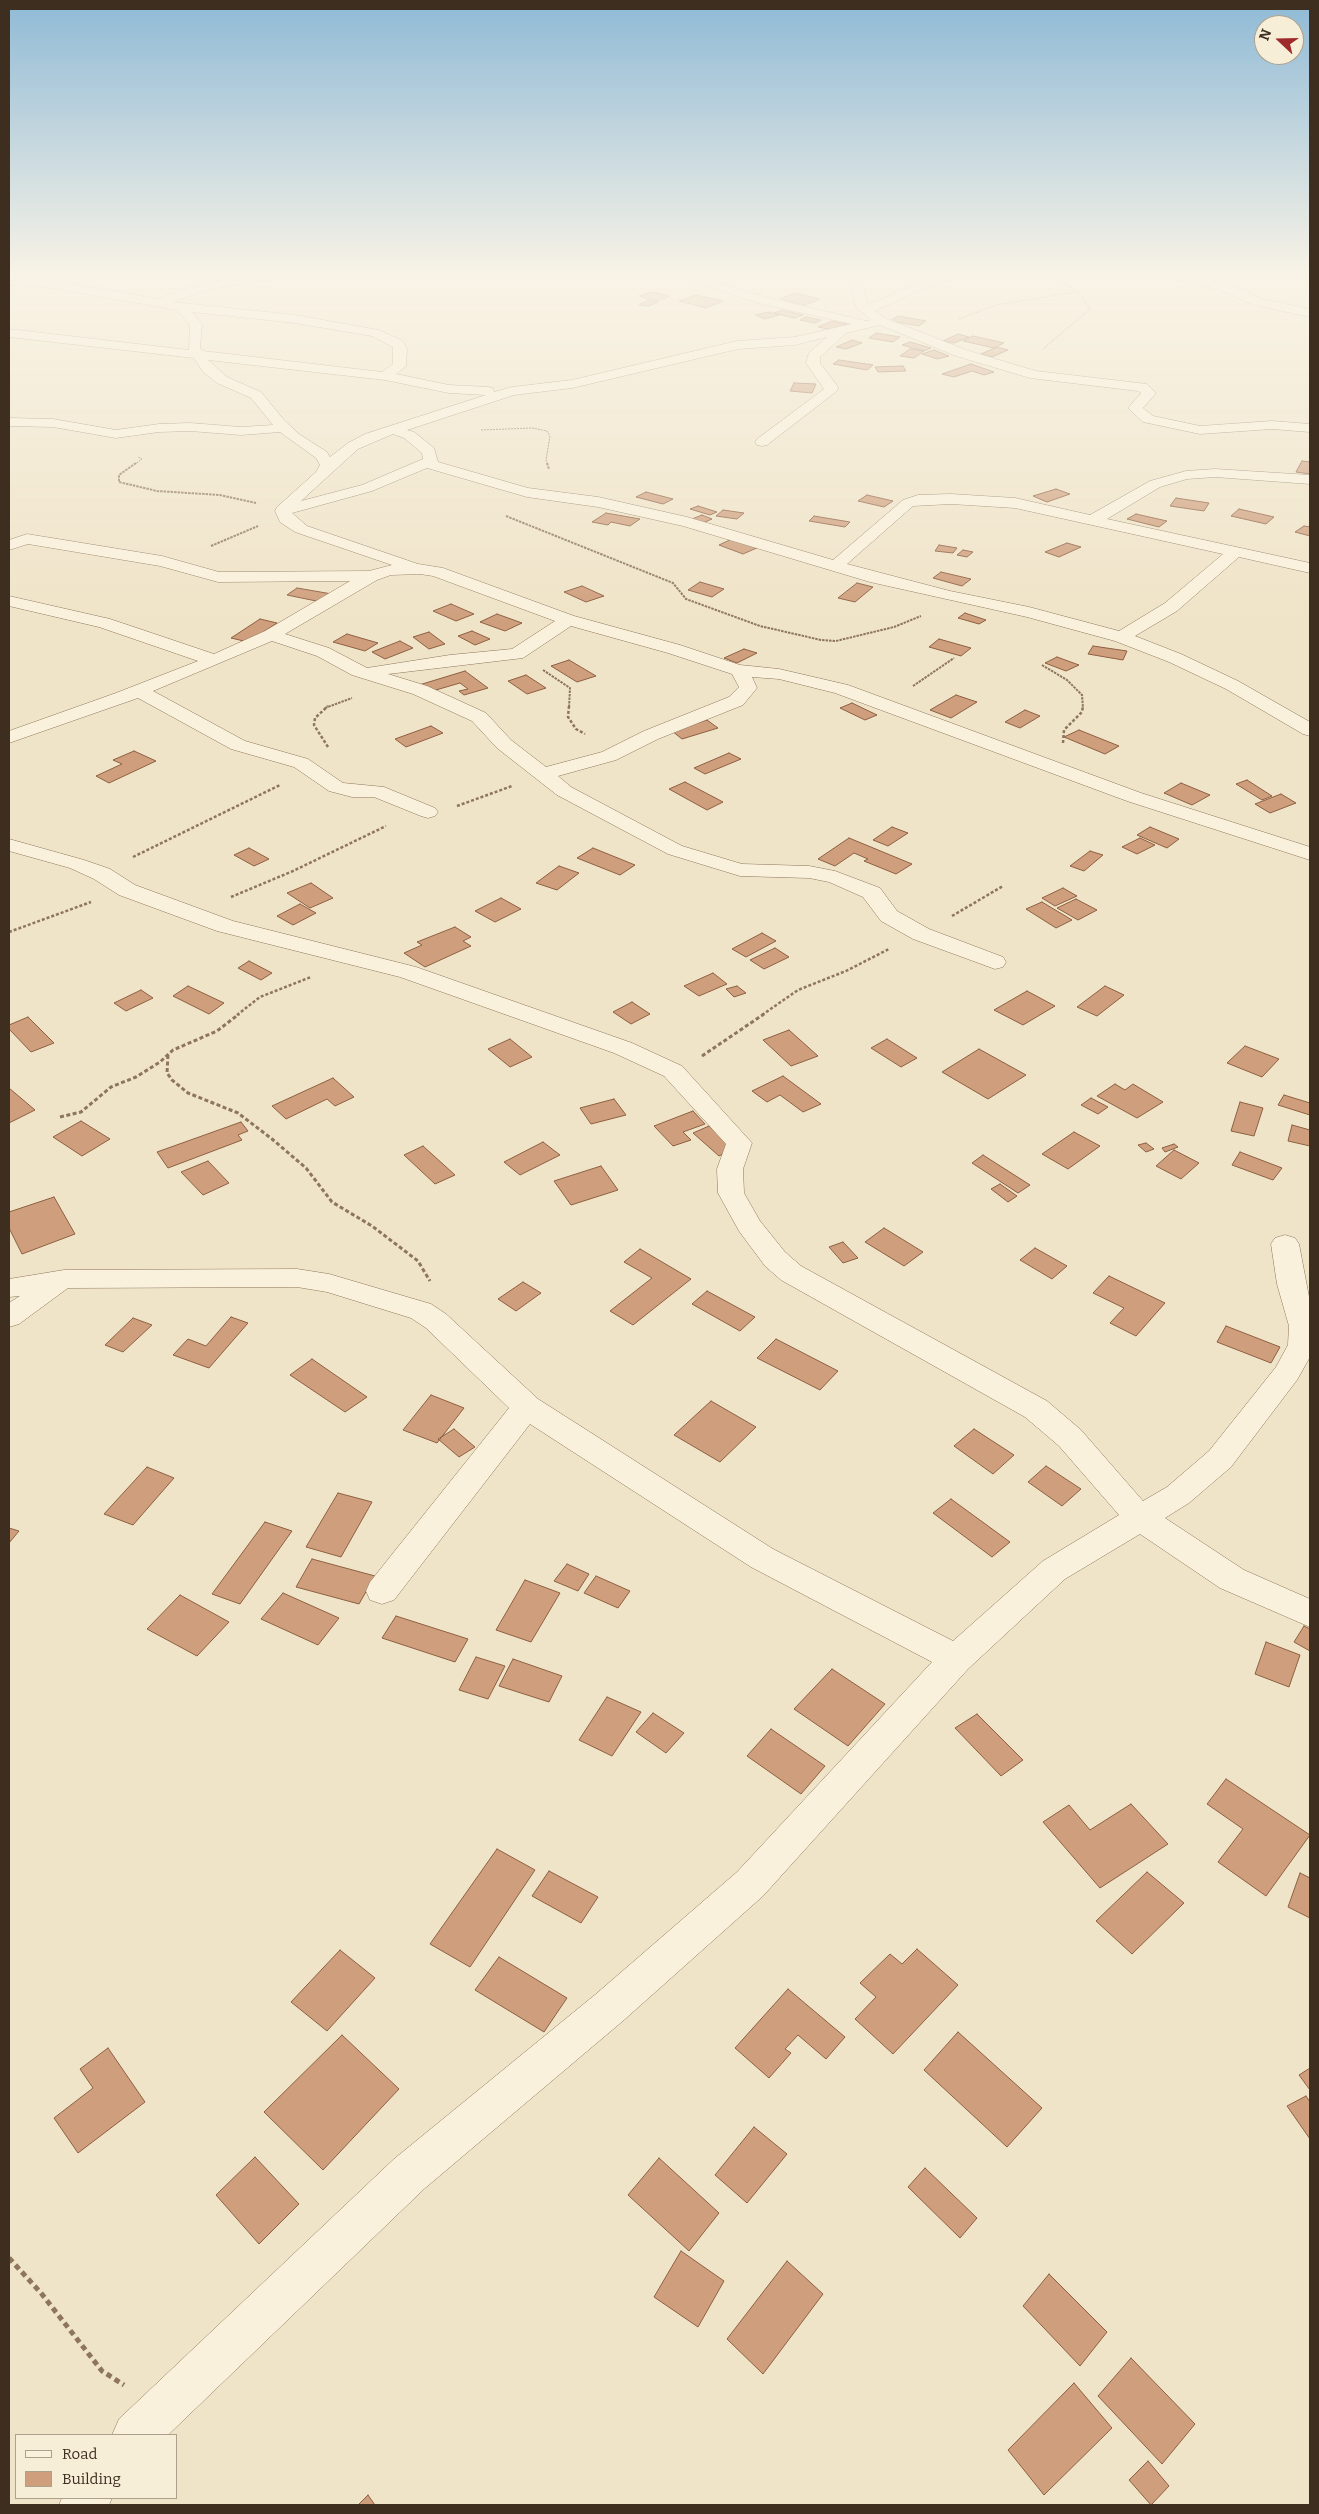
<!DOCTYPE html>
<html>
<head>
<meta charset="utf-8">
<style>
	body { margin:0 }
	#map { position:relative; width:1319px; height:2514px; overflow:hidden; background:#f0e4c8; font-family:Bitter,serif }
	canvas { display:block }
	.frame { position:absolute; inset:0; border:10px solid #3d2e20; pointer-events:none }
	.legend { position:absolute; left:15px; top:2434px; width:162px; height:65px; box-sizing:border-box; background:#f7eed8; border:1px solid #ada18e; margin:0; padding:6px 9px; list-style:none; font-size:15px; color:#3d2e20 }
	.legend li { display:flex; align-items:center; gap:10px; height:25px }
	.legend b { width:25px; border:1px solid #ada18e }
	.north { position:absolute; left:1254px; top:15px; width:50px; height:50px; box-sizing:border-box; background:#f7eed8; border:1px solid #ada18e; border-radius:50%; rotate:291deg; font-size:14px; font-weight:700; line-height:20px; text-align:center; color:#3d2e20 }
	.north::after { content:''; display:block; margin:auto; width:18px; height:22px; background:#9e2a2b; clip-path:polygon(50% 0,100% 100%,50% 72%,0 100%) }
</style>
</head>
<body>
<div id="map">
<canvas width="1319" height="2514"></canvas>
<div class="frame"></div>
<ul class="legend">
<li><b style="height:6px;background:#faf1dc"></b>Road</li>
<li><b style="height:14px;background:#cf9f7d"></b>Building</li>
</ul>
<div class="north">N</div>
</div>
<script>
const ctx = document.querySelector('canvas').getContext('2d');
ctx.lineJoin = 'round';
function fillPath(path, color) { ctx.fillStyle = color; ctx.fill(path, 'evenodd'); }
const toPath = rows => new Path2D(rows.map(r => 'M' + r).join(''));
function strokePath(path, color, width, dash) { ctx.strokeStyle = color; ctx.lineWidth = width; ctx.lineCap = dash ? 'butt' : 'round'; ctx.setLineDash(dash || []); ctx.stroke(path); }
const building = toPath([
	[652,292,670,296,657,301,639,296,652,292],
	[795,293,820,299,805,305,780,299,795,293],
	[696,295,724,301,706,308,679,301,696,295],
	[648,300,658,302,649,306,639,305,648,300],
	[782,310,803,315,794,318,774,313,782,310],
	[769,312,779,315,765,319,755,315,769,312],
	[898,316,926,321,919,326,890,321,898,316],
	[806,317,821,320,815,323,800,320,806,317],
	[832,321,847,324,833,330,818,327,832,321],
	[876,333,900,337,893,342,869,338,876,333],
	[958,334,969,337,954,343,943,341,958,334],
	[973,336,1004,343,994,348,963,341,973,336],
	[852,340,862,343,846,349,836,347,852,340],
	[910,342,931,348,924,351,902,345,910,342],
	[997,347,1008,350,992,357,981,354,997,347],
	[910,349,924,351,914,358,900,356,910,349],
	[934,350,949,356,937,359,922,354,934,350],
	[839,360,873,365,867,370,833,364,839,360],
	[971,364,994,372,984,375,972,371,954,377,942,374,971,364],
	[903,366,906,371,878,372,875,367,903,366],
	[794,383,816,384,812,393,790,391,794,383],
	[1302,461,1310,462,1310,474,1296,472,1302,461],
	[1056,489,1070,494,1047,502,1033,496,1056,489],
	[646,492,673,499,663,504,636,497,646,492],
	[867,495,893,501,884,507,858,501,867,495],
	[1176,498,1209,503,1204,511,1170,506,1176,498],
	[698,506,717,512,710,515,690,509,698,506],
	[1239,509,1274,517,1266,524,1231,516,1239,509],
	[723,510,744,513,737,519,716,516,723,510],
	[606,513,640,519,630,526,611,522,608,525,592,522,606,513],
	[1136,514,1167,521,1159,527,1127,519,1136,514],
	[702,515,712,519,698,525,687,521,702,515],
	[814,516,850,522,845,527,809,521,814,516],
	[1304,526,1310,527,1310,536,1295,532,1304,526],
	[734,538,759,547,743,554,719,545,734,538],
	[1067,543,1081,547,1059,557,1045,552,1067,543],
	[939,545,957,548,953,553,935,551,939,545],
	[963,550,973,552,967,557,957,555,963,550],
	[941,572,971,579,962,586,933,578,941,572],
	[700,582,724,589,712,597,688,590,700,582],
	[857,583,873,587,855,602,838,598,857,583],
	[582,586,604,596,586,602,564,592,582,586],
	[297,588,332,594,321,602,287,595,297,588],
	[451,604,474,614,456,621,433,611,451,604],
	[965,613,986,620,979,624,958,618,965,613],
	[497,614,522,623,505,631,480,622,497,614],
	[260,619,277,623,248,642,231,638,260,619],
	[472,631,490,639,475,645,458,636,472,631],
	[429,632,445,644,429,649,413,637,429,632],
	[347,634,378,643,365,651,333,642,347,634],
	[939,639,971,648,961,656,929,647,939,639],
	[400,641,413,648,385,659,372,652,400,641],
	[1093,646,1127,651,1123,660,1088,654,1093,646],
	[744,649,757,653,737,663,724,658,744,649],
	[1057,657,1079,665,1066,671,1045,663,1057,657],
	[569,660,596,676,577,682,551,666,569,660],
	[465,671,488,688,464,695,459,691,468,689,460,683,429,692,419,685,465,671],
	[526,675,546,688,527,694,508,681,526,675],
	[956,695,977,702,951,718,930,710,956,695],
	[852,703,877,715,865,720,840,708,852,703],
	[1025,710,1040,716,1020,728,1005,722,1025,710],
	[707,720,718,728,682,739,672,731,707,720],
	[431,726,443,733,406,747,395,739,431,726],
	[1079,730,1119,746,1105,754,1064,737,1079,730],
	[134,751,156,761,109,783,96,776,122,764,113,760,134,751],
	[729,753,741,759,705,774,694,768,729,753],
	[1247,780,1272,796,1262,800,1236,784,1247,780],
	[685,782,723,802,707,810,669,789,685,782],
	[1181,783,1210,795,1192,805,1164,793,1181,783],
	[1281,794,1296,803,1270,813,1255,804,1281,794],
	[892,827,908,833,888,846,873,840,892,827],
	[1150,827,1179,839,1167,848,1137,835,1150,827],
	[849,838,912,864,896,874,864,861,868,859,854,853,835,866,818,859,849,838],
	[1140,838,1155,845,1137,854,1122,847,1140,838],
	[249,848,269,859,254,866,234,855,249,848],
	[593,848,635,865,620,875,577,858,593,848],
	[1090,851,1103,855,1084,871,1070,866,1090,851],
	[559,866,579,873,557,890,536,883,559,866],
	[311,883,333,898,310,908,287,893,311,883],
	[1063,888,1077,896,1055,906,1042,898,1063,888],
	[501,898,521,909,495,922,475,911,501,898],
	[1076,899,1097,910,1078,920,1057,908,1076,899],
	[1042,902,1072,920,1056,928,1026,909,1042,902],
	[300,904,316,913,293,925,277,916,300,904],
	[455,927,471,937,463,941,471,946,425,967,404,953,422,945,417,942,455,927],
	[762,933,776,941,746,957,732,949,762,933],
	[775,948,789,957,764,969,750,960,775,948],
	[249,961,272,973,261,980,238,968,249,961],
	[713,973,727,984,699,996,684,986,713,973],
	[188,986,224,1003,209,1014,173,996,188,986],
	[737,986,746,993,734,997,726,989,737,986],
	[1105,986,1124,995,1097,1016,1077,1007,1105,986],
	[141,990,153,998,126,1011,114,1003,141,990],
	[1027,991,1055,1006,1023,1025,994,1010,1027,991],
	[632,1002,650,1014,631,1024,613,1012,632,1002],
	[28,1017,54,1043,31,1052,9,1029,9,1025,28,1017],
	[789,1030,818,1056,791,1066,763,1040,789,1030],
	[510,1039,532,1057,510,1067,488,1049,510,1039],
	[887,1039,917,1058,901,1067,871,1048,887,1039],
	[1245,1046,1279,1059,1262,1077,1227,1063,1245,1046],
	[979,1049,1026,1075,988,1099,942,1072,979,1049],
	[783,1076,821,1104,803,1112,780,1095,767,1102,752,1091,783,1076],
	[333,1078,354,1097,335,1106,327,1099,286,1119,272,1106,333,1078],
	[1115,1084,1125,1090,1133,1084,1163,1102,1137,1118,1097,1096,1115,1084],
	[9,1088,35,1110,9,1123,9,1088],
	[1284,1095,1310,1103,1310,1115,1278,1105,1284,1095],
	[1091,1098,1108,1107,1098,1114,1081,1105,1091,1098],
	[614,1099,626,1115,591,1124,580,1108,614,1099],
	[1240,1102,1263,1108,1254,1136,1231,1131,1240,1102],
	[693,1111,705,1124,683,1132,691,1140,673,1146,654,1126,693,1111],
	[81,1121,110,1139,82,1156,53,1137,81,1121],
	[241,1122,248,1131,238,1135,242,1140,168,1168,157,1152,241,1122],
	[1292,1125,1310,1130,1310,1146,1288,1141,1292,1125],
	[709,1126,735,1148,719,1156,693,1133,709,1126],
	[1074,1132,1100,1146,1068,1169,1042,1154,1074,1132],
	[543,1142,560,1155,520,1175,504,1162,543,1142],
	[1146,1143,1154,1149,1146,1152,1138,1145,1146,1143],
	[1174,1144,1178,1147,1165,1152,1162,1148,1174,1144],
	[423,1146,455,1175,435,1184,404,1155,423,1146],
	[1174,1150,1199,1163,1181,1179,1156,1166,1174,1150],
	[1240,1152,1282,1168,1273,1180,1232,1165,1240,1152],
	[983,1155,1030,1185,1018,1193,972,1163,983,1155],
	[208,1161,229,1183,203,1195,181,1172,208,1161],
	[601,1166,618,1190,571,1205,554,1181,601,1166],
	[1000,1184,1017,1196,1008,1202,991,1189,1000,1184],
	[54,1197,75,1234,22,1254,9,1228,9,1212,54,1197],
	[884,1228,923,1252,904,1266,865,1242,884,1228],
	[843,1242,858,1258,843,1263,829,1247,843,1242],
	[1035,1248,1067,1266,1052,1279,1020,1260,1035,1248],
	[640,1249,691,1279,633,1325,610,1311,652,1278,624,1262,640,1249],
	[1109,1276,1165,1303,1136,1336,1110,1323,1124,1308,1093,1293,1109,1276],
	[523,1282,541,1293,516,1311,498,1299,523,1282],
	[707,1291,755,1317,740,1331,692,1304,707,1291],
	[231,1317,248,1323,209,1368,173,1355,188,1339,206,1346,231,1317],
	[133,1318,152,1325,123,1352,105,1345,133,1318],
	[1226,1326,1280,1347,1271,1363,1217,1342,1226,1326],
	[776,1339,838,1371,820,1390,757,1358,776,1339],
	[312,1359,367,1397,345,1412,290,1375,312,1359],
	[431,1395,464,1408,437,1443,403,1430,431,1395],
	[711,1401,756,1427,720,1462,674,1435,711,1401],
	[454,1429,475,1447,459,1457,438,1439,454,1429],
	[974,1429,1014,1455,993,1474,954,1446,974,1429],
	[1046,1466,1081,1489,1062,1506,1028,1482,1046,1466],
	[147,1467,174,1478,133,1525,104,1514,147,1467],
	[338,1493,372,1502,341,1557,306,1547,338,1493],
	[951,1499,1010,1542,992,1557,933,1513,951,1499],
	[265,1522,292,1531,240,1604,212,1594,265,1522],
	[9,1528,19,1531,9,1543,9,1528],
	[312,1559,375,1576,359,1604,296,1587,312,1559],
	[567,1564,589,1574,578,1591,554,1581,567,1564],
	[596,1576,630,1591,618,1608,584,1593,596,1576],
	[525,1580,560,1593,531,1642,496,1630,525,1580],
	[283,1593,339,1618,318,1645,261,1619,283,1593],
	[180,1595,229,1622,197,1656,147,1629,180,1595],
	[396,1616,468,1639,455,1662,382,1638,396,1616],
	[1304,1626,1310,1629,1310,1651,1294,1642,1304,1626],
	[1266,1642,1300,1655,1289,1687,1255,1674,1266,1642],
	[476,1657,505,1666,488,1699,459,1690,476,1657],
	[513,1659,562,1676,549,1702,499,1686,513,1659],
	[832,1669,885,1704,848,1746,794,1709,832,1669],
	[607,1697,641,1712,612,1756,579,1740,607,1697],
	[653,1713,684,1733,666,1753,636,1732,653,1713],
	[977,1714,1023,1760,1001,1776,955,1728,977,1714],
	[771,1729,825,1766,801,1794,747,1756,771,1729],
	[1226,1779,1310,1835,1266,1896,1218,1862,1243,1829,1207,1804,1226,1779],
	[1131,1804,1168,1844,1100,1888,1043,1822,1069,1805,1090,1830,1131,1804],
	[497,1849,535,1870,470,1967,430,1944,497,1849],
	[549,1871,598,1897,581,1923,532,1896,549,1871],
	[1147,1872,1184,1903,1132,1954,1096,1921,1147,1872],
	[1300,1873,1310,1878,1310,1918,1288,1907,1300,1873],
	[917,1949,958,1985,893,2054,855,2019,876,1997,860,1983,890,1954,902,1964,917,1949],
	[340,1950,375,1978,327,2031,291,2002,340,1950],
	[499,1957,567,1998,544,2032,475,1990,499,1957],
	[788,1989,845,2037,826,2059,798,2035,785,2049,791,2053,769,2078,735,2048,788,1989],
	[958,2032,1042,2108,1007,2147,924,2070,958,2032],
	[342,2035,399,2089,323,2170,264,2112,342,2035],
	[108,2048,145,2102,78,2153,54,2118,93,2088,80,2069,108,2048],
	[1310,2068,1310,2090,1299,2075,1310,2068],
	[1306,2096,1310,2102,1310,2139,1287,2106,1306,2096],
	[754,2127,787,2154,747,2203,715,2175,754,2127],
	[255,2157,299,2204,259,2244,216,2195,255,2157],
	[659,2158,719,2213,689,2251,628,2195,659,2158],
	[925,2168,977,2218,960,2238,908,2187,925,2168],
	[681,2251,724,2281,698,2327,654,2297,681,2251],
	[787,2261,823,2294,763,2374,727,2339,787,2261],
	[1049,2274,1107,2332,1080,2366,1023,2306,1049,2274],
	[1131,2358,1195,2424,1162,2464,1098,2396,1131,2358],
	[1074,2383,1112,2428,1044,2495,1008,2450,1074,2383],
	[1148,2461,1169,2486,1151,2505,1129,2480,1148,2461],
	[368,2495,375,2505,358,2505,368,2495]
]);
const pathFar4 = toPath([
	[1042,272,1062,281,1078,292,1090,309,1043,349],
	[959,319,996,305,1077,292],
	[481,430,532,428,547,431,550,436,546,460,548,465],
	[134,465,142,459,138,457]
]);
const pathFar3 = toPath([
	[136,463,119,475,119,482,157,491,220,495,256,503],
	[547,463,549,469],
	[506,516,673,583,686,599,760,626,821,640,836,641,894,627,921,616],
	[211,546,258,526],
	[1042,665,1067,680,1082,695,1083,708],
	[543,670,570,688,569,708],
	[913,686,954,658],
	[325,708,352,698]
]);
const pathFar2 = toPath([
	[569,706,568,717,576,729,585,734],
	[1063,743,1064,730,1082,712,1083,706],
	[328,747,314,725,315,718,328,706],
	[457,806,512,786],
	[133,857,280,785],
	[231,897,293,871,386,826],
	[952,916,1003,886],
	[9,932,91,902],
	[237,1015,260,997,311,977],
	[762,1015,798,990,846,971,889,949]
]);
const pathFar1 = toPath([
	[168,1055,167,1073,172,1080,188,1093,238,1113,272,1139,306,1168,332,1202,372,1226,418,1261,430,1281],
	[702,1056,764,1014],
	[60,1117,81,1112,111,1087,136,1077,160,1062,173,1050,217,1031,239,1014]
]);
const path = toPath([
	[9,2258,41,2293,102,2371,124,2385]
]);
const street = toPath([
	[275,272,299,272,293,276,210,289,173,302,295,315,379,330,403,341,407,349,406,366,396,374,449,385,488,387,493,388,494,392,512,387,572,380,737,341,795,337,852,324,758,303,670,274,668,272,684,272,765,297,866,321,871,320,856,307,848,272,860,272,868,305,945,272,957,272,950,279,911,294,875,311,885,318,966,350,1036,371,1147,384,1156,393,1143,408,1153,416,1200,426,1272,421,1310,424,1310,432,1272,429,1200,434,1148,423,1143,422,1128,408,1141,393,1138,391,1030,378,956,356,880,325,846,333,820,357,820,363,838,387,837,391,767,445,762,446,757,445,755,442,757,439,824,389,806,363,809,353,827,337,795,345,738,349,572,388,514,395,407,430,414,432,434,448,438,462,528,488,598,497,687,517,833,560,903,500,918,495,951,494,1015,498,1090,515,1150,481,1186,471,1215,469,1310,475,1310,484,1215,477,1187,479,1160,487,1107,519,1310,563,1310,573,1239,557,1177,611,1135,636,1181,654,1238,681,1310,722,1310,736,1303,734,1226,689,1169,662,1115,641,1027,617,870,582,683,526,598,507,527,497,427,468,372,491,292,513,307,526,418,564,443,568,574,616,680,645,740,665,779,669,848,685,1141,793,1310,847,1310,860,1127,801,835,693,779,679,752,677,757,688,743,705,658,739,616,760,558,776,571,787,682,846,742,864,809,866,835,871,880,888,897,911,929,929,1003,957,1006,962,1003,967,995,969,913,939,881,921,863,897,829,882,809,878,740,876,668,854,557,795,497,748,472,721,413,694,352,675,317,656,272,641,153,691,245,741,308,759,343,783,384,787,435,808,438,812,435,816,428,818,421,816,374,797,352,797,329,791,294,767,231,749,138,698,9,743,9,731,116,693,198,661,99,627,9,606,9,596,110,619,214,654,265,631,350,581,218,582,160,566,28,544,9,550,9,540,27,534,162,556,219,572,369,571,392,565,295,532,280,522,275,511,277,507,316,472,320,465,316,458,280,432,241,435,190,431,159,432,116,438,53,427,9,426,9,418,53,419,116,430,159,424,190,423,241,427,273,425,251,398,217,383,203,372,194,358,9,337,9,329,189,350,190,325,177,310,52,288,9,285,9,278,52,280,157,299,208,282,275,272],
	[192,312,295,323,372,336,393,347,393,364,382,372,203,351,200,348,202,324,192,312],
	[208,360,385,380,449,393,486,395,365,434,348,443,330,457,327,452,299,434,284,420,261,392,227,377,208,360],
	[393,434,404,438,422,453,423,459,362,485,301,501,358,449,393,434],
	[951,504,1015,508,1223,554,1165,603,1119,631,1029,607,950,591,847,564,913,506,951,504],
	[420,574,433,576,555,621,512,649,450,655,367,668,329,648,285,634,377,580,391,575,420,574],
	[571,626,668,653,732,674,739,687,729,697,644,731,602,752,546,767,511,740,486,713,427,686,388,674,523,658,571,626],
	[1149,272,1170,272,1226,283,1262,299,1310,309,1310,317,1254,305,1218,289,1155,276,1149,272],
	[9,839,84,860,110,869,135,885,233,921,416,967,632,1043,682,1066,752,1143,743,1169,744,1193,760,1221,785,1252,801,1266,1047,1401,1081,1430,1143,1501,1167,1487,1209,1451,1276,1367,1288,1345,1289,1326,1277,1284,1271,1244,1275,1238,1285,1235,1295,1238,1299,1244,1310,1302,1310,1357,1297,1380,1231,1467,1189,1503,1165,1518,1244,1570,1310,1599,1310,1627,1220,1588,1140,1534,1065,1579,968,1669,763,1896,624,2020,424,2189,168,2435,112,2435,119,2419,394,2159,596,1994,737,1872,932,1662,751,1567,530,1424,394,1600,382,1604,370,1600,366,1591,370,1582,509,1408,426,1328,411,1318,327,1292,297,1287,68,1288,19,1324,9,1327,9,1303,20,1296,9,1297,9,1279,64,1270,297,1269,329,1274,431,1304,446,1314,538,1399,773,1549,953,1641,1043,1561,1119,1515,1059,1446,1025,1417,781,1280,765,1266,739,1231,718,1193,717,1169,726,1144,664,1076,614,1053,400,977,217,931,119,895,94,879,70,868,9,851,9,839],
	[62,2498,112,2498,109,2505,59,2505,62,2498]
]);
fillPath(building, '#cf9f7d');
strokePath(building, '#8d5f41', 1);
strokePath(street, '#8d765c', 1);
strokePath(pathFar4, '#8d765c', 1, [2, 1]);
strokePath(pathFar3, '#8d765c', 2, [2.5, 1]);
strokePath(pathFar2, '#8d765c', 2.5, [3, 2]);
strokePath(pathFar1, '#8d765c', 3, [4, 2.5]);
strokePath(path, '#8d765c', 5, [5.5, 4]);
fillPath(street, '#faf1dc');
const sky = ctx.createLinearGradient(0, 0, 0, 623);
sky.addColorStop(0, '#8fbad6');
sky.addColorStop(0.44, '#f8f3e6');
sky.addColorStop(1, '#f8f3e600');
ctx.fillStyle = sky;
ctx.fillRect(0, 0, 1319, 623);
</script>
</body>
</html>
